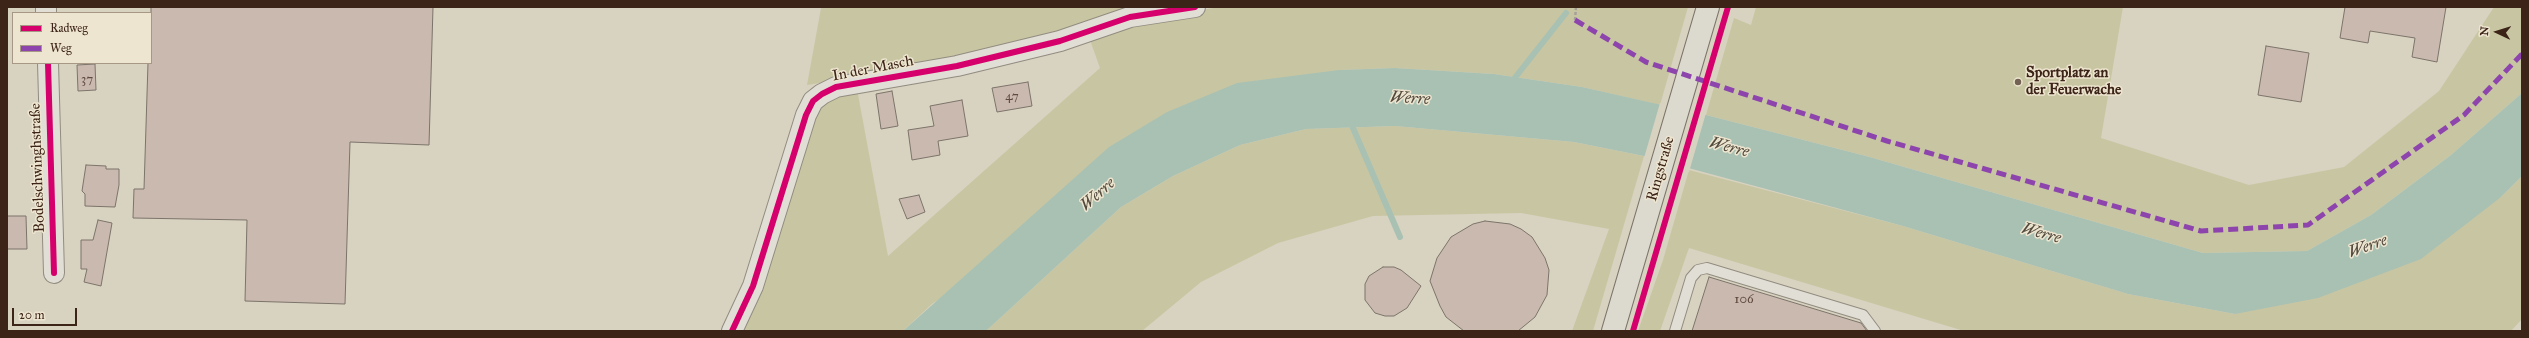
<!DOCTYPE html>
<html>
<head>
<meta charset="utf-8">
<style>
	body { margin:0 }
	#map { position:relative; width:2529px; height:338px; overflow:hidden; background:#d8d2c0; font-family:"IM FELL Great Primer",serif }
	canvas { display:block }
	.frame { position:absolute; inset:0; border:8px solid #3d2418; pointer-events:none }
	.legend { position:absolute; left:12px; top:12px; width:140px; height:52px; box-sizing:border-box; background:#ede5cf; border:1px solid #a79886; margin:0; padding:5px 7px; list-style:none; font-size:12px; color:#3d2418 }
	.legend li { display:flex; align-items:center; gap:8px; height:20px }
	.legend b { width:20px; border:1px solid #a79886 }
	.north { position:absolute; left:2477px; top:12px; width:40px; height:40px; -webkit-text-stroke:3px #ede5cf; paint-order:stroke; rotate:274deg; font-size:11px; font-weight:700; line-height:16px; text-align:center; color:#3d2418 }
	.north::after { content:''; display:block; margin:auto; width:14px; height:18px; background:#3d2418; clip-path:polygon(50% 0,100% 100%,50% 72%,0 100%) }
	.scale { position:absolute; left:12px; top:308px; width:65px; height:18px; box-sizing:border-box; border:2px solid #3d2418; border-top:0; padding-left:5px; font-size:12px; line-height:14px; white-space:nowrap; color:#3d2418; -webkit-text-stroke:3px #ede5cf; paint-order:stroke }
</style>
</head>
<body>
<div id="map">
<canvas width="2529" height="338"></canvas>
<div class="frame"></div>
<ul class="legend">
<li><b style="height:5px;background:#d6006c"></b>Radweg</li>
<li><b style="height:5px;background:#8e44ad"></b>Weg</li>
</ul>
<div class="north">N</div>
<div class="scale">20 m</div>
</div>
<script>
const ctx = document.querySelector('canvas').getContext('2d');
ctx.lineJoin = 'round';
function fillPath(path, color) { ctx.fillStyle = color; ctx.fill(path, 'evenodd'); }
const toPath = rows => new Path2D(rows.map(r => 'M' + r).join(''));
function strokePath(path, color, width, dash) { ctx.strokeStyle = color; ctx.lineWidth = width; ctx.lineCap = dash ? 'butt' : 'round'; ctx.setLineDash(dash || []); ctx.stroke(path); }
function drawText(font, color, halo, rows, align = 'center') {
  ctx.font = font + ' "IM FELL Great Primer",serif'; ctx.lineWidth = 3; ctx.setLineDash([]); ctx.textBaseline = 'middle'; ctx.strokeStyle = halo; ctx.fillStyle = color; for (const [text, x, y, turn = 0] of rows) {
    ctx.save(); ctx.translate(x, y); ctx.rotate((+turn || 0) * Math.PI / 180); ctx.textAlign = isNaN(turn) ? turn : align; if (halo) ctx.strokeText(text, 0, 0); ctx.fillText(text, 0, 0); ctx.restore();
  }
}
const green = toPath([
	[818,7,1131,7,1082,29,961,61,807,85,821,8],
	[1219,7,1688,7,1660,105,1582,87,1494,74,1395,68,1339,70,933,303,903,331,736,331,822,100,857,89,888,256,1100,68,1090,40,1162,17],
	[1756,7,2123,7,2101,138,2249,185,2344,167,2439,91,2494,7,2522,7,2522,93,2451,155,2371,215,2307,251,2203,253,1866,156,1706,115,1734,18,1751,25],
	[1395,126,1574,142,1644,156,1593,331,1572,331,1609,229,1521,213,1373,216,1278,243,1201,282,1142,331,986,331,1121,207,1173,176,1240,145,1306,129],
	[1689,170,1903,226,2128,294,2235,314,2501,197,2522,176,2522,319,2511,331,1964,331,1689,248,1660,331,1638,331,1663,260]
]);
const water = toPath([
	[1395,68,1494,74,1582,87,1706,115,1866,156,2203,253,2307,251,2371,215,2451,155,2522,93,2522,176,2501,197,2421,259,2318,298,2235,314,2128,294,1903,226,1644,156,1574,142,1395,126,1306,129,1240,145,1173,176,1121,207,986,331,903,331,1109,147,1167,112,1237,83,1339,70]
]);
const pier = toPath([
	[1660,103,1706,113,1689,172,1644,158]
]);
const stream = toPath([
	[1510,84,1566,13],
	[1350,121,1400,237]
]);
const building = toPath([
	[151,7,433,7,429,145,350,142,345,304,245,301,247,220,133,218,134,189,144,189,148,63,151,63,151,7],
	[2345,7,2446,7,2437,62,2412,57,2415,38,2370,31,2368,43,2340,38,2345,7],
	[2266,46,2309,53,2301,102,2258,95,2266,46],
	[95,64,96,90,78,91,77,65,95,64],
	[1028,82,1032,106,997,112,992,88,1028,82],
	[892,91,898,126,881,129,876,94,892,91],
	[962,100,968,136,938,141,940,155,912,160,908,130,934,126,930,106,962,100],
	[86,165,106,166,106,169,119,169,119,185,115,207,85,206,85,194,82,191,86,165],
	[919,195,925,212,907,219,899,199,919,195],
	[7,216,26,216,27,249,7,249,7,216],
	[98,220,112,223,101,286,84,282,87,269,81,269,81,240,93,240,98,220],
	[1485,221,1510,224,1521,229,1532,237,1545,258,1549,270,1547,295,1535,317,1518,331,1464,331,1446,317,1440,306,1430,281,1437,258,1451,237,1473,224,1485,221],
	[1383,267,1394,267,1401,270,1421,286,1407,308,1394,316,1385,316,1375,313,1365,300,1365,284,1369,276,1383,267],
	[1709,277,1861,323,1867,331,1692,331,1709,277]
]);
const path = toPath([
	[1575,20,1576,7]
]);
const service = toPath([
	[1675,331,1691,278,1698,270,1707,268,1863,315,1875,331]
]);
const minor = toPath([
	[46,7,46,13],
	[48,63,54,273],
	[732,331,753,286,806,115,813,101,822,94,836,87,957,66,1060,41,1130,17,1195,7]
]);
const primary = toPath([
	[1613,331,1708,7]
]);
const quiet = toPath([
	[1575,20,1646,62,1887,141,2201,231,2308,225,2464,115,2522,54]
]);
const cycleway = toPath([
	[48,63,54,273],
	[732,331,753,286,806,115,813,101,822,94,836,87,957,66,1060,41,1130,17,1195,7],
	[1633,331,1728,7]
]);
const markers = [
	[2018,82,4,"#736153"]
];
const numberNames = [
	["37",87,80],
	["47",1012,97],
	["106",1744,300]
];
const streetNames = [
	["In der Masch",873,69,-11],
	["Bodelschwinghstraße",38,168,-92],
	["Ringstraße",1661,169,-74]
];
const poiNames = [
	["Sportplatz an",2026,73],
	["der Feuerwache",2026,90]
];
const waterNames = [
	["Werre",1410,99,3],
	["Werre",1729,148,14],
	["Werre",1098,195,-42],
	["Werre",2041,234,15],
	["Werre",2368,247,-20]
];
fillPath(green, '#c8c6a2');
fillPath(water, '#a9c1b3');
fillPath(pier, '#d8d2c0');
strokePath(stream, '#a9c1b3', 6);
fillPath(building, '#cab9af');
strokePath(building, '#7c746a', 1);
strokePath(service, '#928c80', 12);
strokePath(minor, '#928c80', 22);
strokePath(primary, '#7c746a', 24);
strokePath(path, '#a5a098', 2.5, [3, 2]);
strokePath(service, '#e1ded5', 10);
strokePath(minor, '#e1ded5', 20);
strokePath(primary, '#dcd9ce', 22);
strokePath(quiet, '#8e44ad', 5, [10, 5]);
strokePath(cycleway, '#d6006c', 6);
for (const [x, y, r, color] of markers) { const dot = new Path2D(); dot.arc(x, y, r, 0, 2 * Math.PI); ctx.fillStyle = color; ctx.fill(dot); strokePath(dot, '#ede5cf', 1.5); }
drawText('13px', '#60493e', null, numberNames);
drawText('15px', '#3d2418', '#ede5cf', streetNames);
drawText('bold 15px', '#3d2418', '#ede5cf', poiNames, 'left');
drawText('italic 16px', '#534a3e', '#ede5cf', waterNames);
</script>
</body>
</html>
